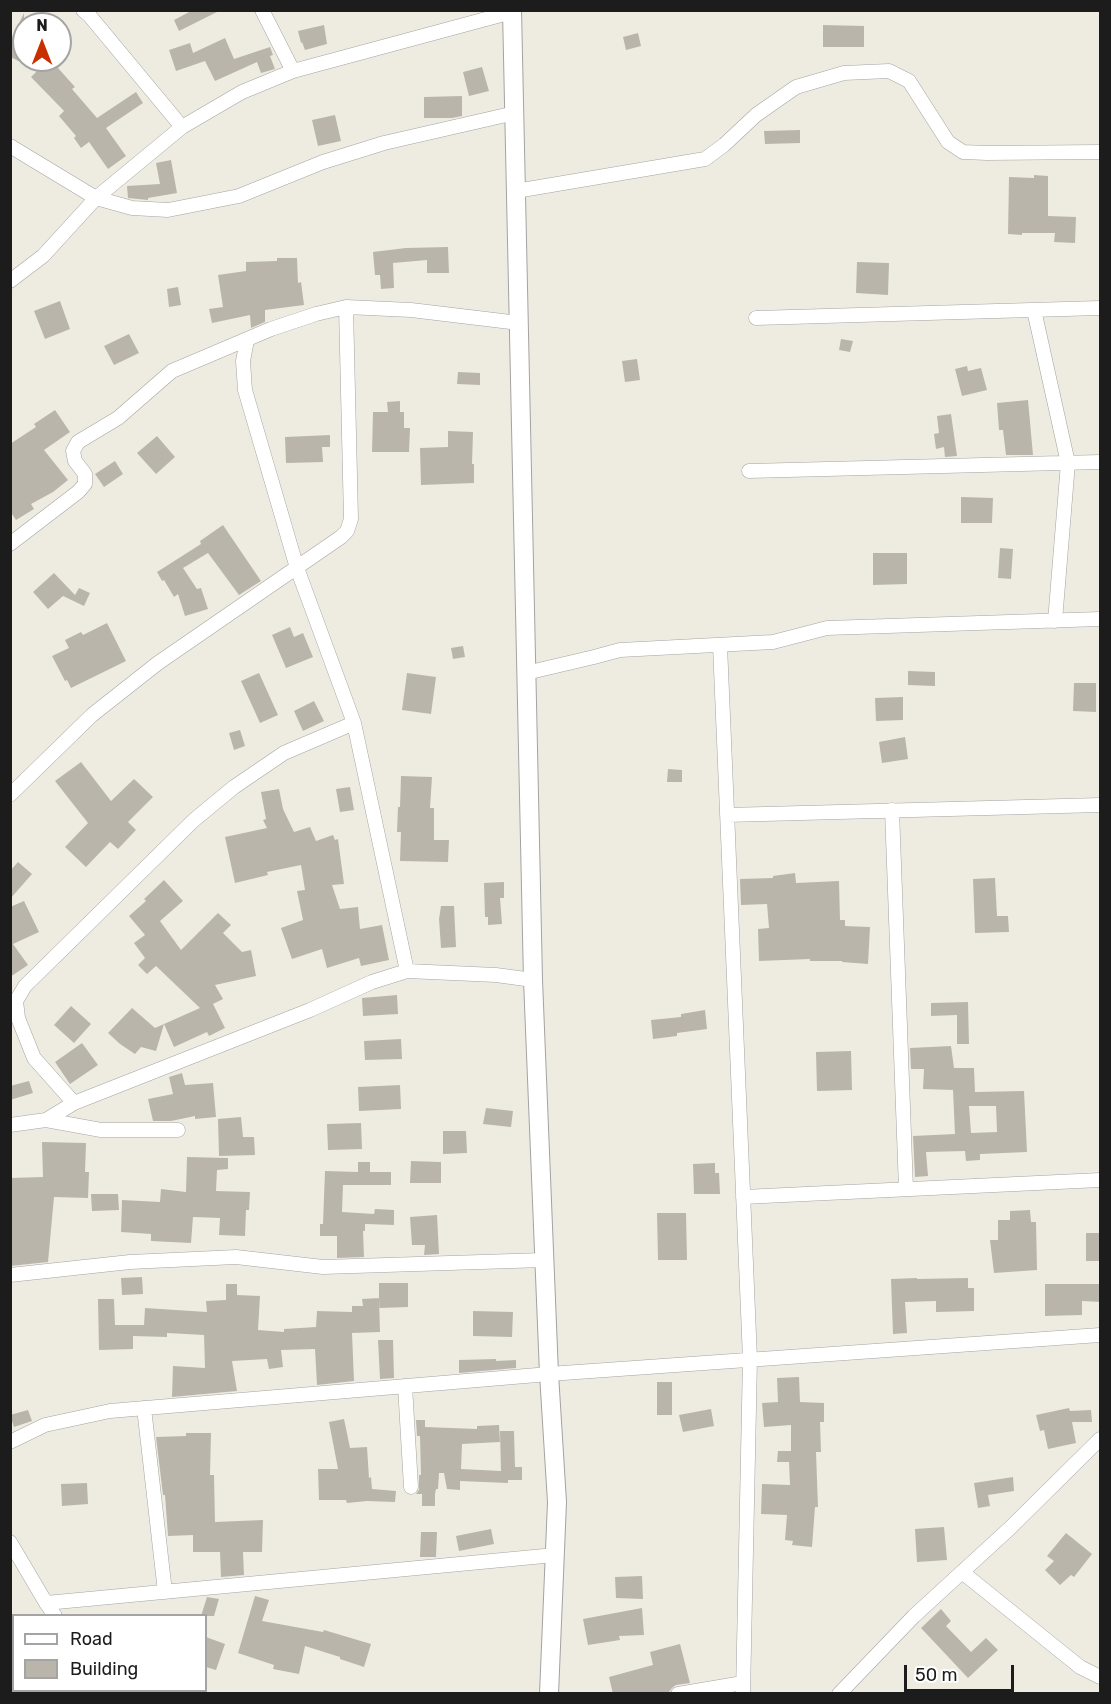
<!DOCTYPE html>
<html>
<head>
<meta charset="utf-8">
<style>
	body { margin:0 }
	#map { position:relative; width:1111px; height:1704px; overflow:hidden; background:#eeece1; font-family:Rubik,sans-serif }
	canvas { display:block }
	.frame { position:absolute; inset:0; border:12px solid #1c1c1c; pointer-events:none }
	.legend { position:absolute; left:12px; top:1614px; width:195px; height:78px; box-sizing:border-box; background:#fff; border:2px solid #a4a4a4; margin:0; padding:8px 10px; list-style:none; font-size:18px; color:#1c1c1c }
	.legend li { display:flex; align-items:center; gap:12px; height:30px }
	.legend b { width:30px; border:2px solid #a4a4a4 }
	.north { position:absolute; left:12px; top:12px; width:60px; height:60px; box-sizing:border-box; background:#fff; border:2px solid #a4a4a4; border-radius:50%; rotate:0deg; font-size:16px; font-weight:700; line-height:24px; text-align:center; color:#1c1c1c }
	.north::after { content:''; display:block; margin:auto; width:21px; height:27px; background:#c83000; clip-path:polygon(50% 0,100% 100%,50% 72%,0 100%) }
	.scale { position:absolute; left:904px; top:1665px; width:110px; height:27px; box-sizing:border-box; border:3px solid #1c1c1c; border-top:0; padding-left:8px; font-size:18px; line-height:21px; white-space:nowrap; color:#1c1c1c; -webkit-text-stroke:4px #fff; paint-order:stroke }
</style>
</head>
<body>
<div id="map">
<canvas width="1111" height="1704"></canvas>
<div class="frame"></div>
<ul class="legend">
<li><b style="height:8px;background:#fff"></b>Road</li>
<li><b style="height:16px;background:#bab5aa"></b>Building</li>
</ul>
<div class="north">N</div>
<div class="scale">50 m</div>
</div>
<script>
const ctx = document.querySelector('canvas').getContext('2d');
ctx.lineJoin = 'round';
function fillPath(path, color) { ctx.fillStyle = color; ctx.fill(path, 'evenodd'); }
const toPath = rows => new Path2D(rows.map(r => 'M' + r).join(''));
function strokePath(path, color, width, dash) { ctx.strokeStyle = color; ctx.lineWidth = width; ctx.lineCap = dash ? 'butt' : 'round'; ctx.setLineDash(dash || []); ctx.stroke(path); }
const building = toPath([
	[193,10,221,10,179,31,174,20],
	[24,13,24,60,66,60,58,68,75,87,72,89,97,118,136,92,143,103,106,128,126,156,108,169,89,142,81,148,74,138,76,136,59,116,64,111,31,77,38,70,10,57,10,42],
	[324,25,327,44,305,50,302,42,301,43,298,31],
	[823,25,864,26,864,47,823,47],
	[638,33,641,46,626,50,623,37],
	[225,38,234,59,270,47,273,55,270,56,275,69,261,73,257,62,215,81,205,61,176,71,169,50,190,43,193,53],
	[482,67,489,91,469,96,463,72],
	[462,96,462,116,452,118,424,118,424,97],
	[335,115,341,141,318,146,312,120],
	[800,130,800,143,765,144,764,131],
	[171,160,177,193,148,198,148,200,128,198,127,186,160,184,156,163],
	[1034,175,1048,176,1048,216,1076,217,1075,243,1054,242,1055,233,1022,233,1022,235,1008,234,1009,177,1034,178],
	[448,247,449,273,427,273,427,260,393,263,394,288,381,289,380,275,375,275,373,252,406,248],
	[277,258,297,258,298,283,301,282,304,305,265,310,265,322,251,328,250,315,212,323,209,309,223,307,218,275,246,271,246,262,277,261],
	[857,262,889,263,888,295,856,293],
	[178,287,181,305,169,307,167,289],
	[60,301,70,329,45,339,34,311],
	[129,334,139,353,114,365,104,346],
	[841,339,853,341,850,352,839,350],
	[637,359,640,380,625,382,622,361],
	[967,366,968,371,981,368,987,390,962,396,955,369],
	[458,372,480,373,480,385,457,384],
	[1028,400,1033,455,1006,455,1003,430,999,430,997,403],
	[400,401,400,412,404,412,404,428,410,428,409,452,372,452,373,412,388,412,387,402],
	[55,410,70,432,44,450,68,480,53,492,31,504,34,509,16,520,10,511,10,444,36,427,34,424],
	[951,414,957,456,945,457,944,447,936,449,934,434,939,433,937,416],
	[448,431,473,432,472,464,474,464,474,483,421,485,420,448,448,447],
	[330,435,330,447,322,447,323,462,286,463,285,437],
	[157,436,175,457,156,474,137,453],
	[115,461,123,474,104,487,95,474],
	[961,497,993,498,992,523,961,523],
	[223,525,261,581,239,595,208,553,183,568,197,589,201,588,208,609,185,616,178,594,174,597,164,580,162,581,157,572,201,544,200,541],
	[1000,548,1013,549,1011,579,998,578],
	[873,553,907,553,907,584,873,585],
	[54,573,75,595,79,588,90,593,84,606,63,596,48,609,33,592],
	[107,623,126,661,71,688,67,680,65,681,52,656,69,648,65,640,81,632,83,635],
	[290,627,294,637,303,633,313,657,286,668,272,635],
	[463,646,465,657,453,659,451,648],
	[908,671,935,672,935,686,908,685],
	[259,673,278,715,260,723,241,681],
	[407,673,436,677,431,714,402,710],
	[1074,683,1096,683,1096,712,1073,711],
	[903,697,903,720,876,721,875,698],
	[314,701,324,721,303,731,294,711],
	[240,730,245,746,234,750,229,733],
	[905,737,908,759,882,763,879,742],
	[81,762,111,801,134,779,153,797,128,822,136,830,118,849,110,842,86,867,65,847,88,823,55,781],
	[668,769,682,770,682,782,667,782],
	[401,776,432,777,430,808,434,808,434,840,449,840,448,862,400,861,401,832,397,832,398,807,400,807],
	[350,787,354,810,340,812,336,789],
	[279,789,283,809,294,832,310,827,316,841,333,835,335,840,338,839,344,884,332,885,340,909,358,907,360,929,382,925,389,960,361,966,359,958,327,968,322,949,292,959,281,928,303,920,297,891,305,890,301,865,267,872,268,875,235,883,225,837,267,828,263,820,266,819,261,792],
	[18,862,32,874,10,899,10,871],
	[795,873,796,883,839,881,840,920,845,920,845,926,870,927,868,964,842,962,842,961,810,961,810,959,759,961,758,929,769,928,767,904,741,905,740,879,773,878,773,876],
	[995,878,997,916,1008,916,1009,932,975,933,973,879],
	[164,880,183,901,160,921,181,950,218,913,231,925,223,933,242,952,251,950,256,976,215,985,223,999,213,1004,225,1028,209,1036,207,1032,174,1047,164,1024,200,1008,156,966,147,974,138,965,145,958,134,943,145,935,129,916,146,901,144,899],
	[504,882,504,898,500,898,502,924,488,925,488,917,485,917,484,883],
	[24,901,39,932,13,944,28,965,10,977,10,907],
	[441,906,454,906,456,947,441,948,439,919],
	[397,995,398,1014,363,1016,362,998],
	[968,1002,969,1044,957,1044,957,1015,931,1016,931,1003],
	[71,1006,91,1024,74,1043,54,1025],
	[132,1008,155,1028,164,1024,156,1051,141,1047,135,1054,120,1044,108,1033],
	[705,1010,707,1029,677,1033,677,1036,653,1039,651,1020,681,1017,681,1014],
	[401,1039,402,1059,365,1060,364,1041],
	[82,1043,98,1065,70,1084,55,1062],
	[951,1046,954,1068,974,1068,975,1092,1024,1091,1027,1152,980,1154,980,1160,966,1161,965,1151,926,1152,928,1176,915,1177,913,1136,955,1134,953,1090,923,1089,924,1069,911,1069,910,1048],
	[969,1106,996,1106,997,1132,971,1133],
	[851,1051,852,1090,817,1091,816,1052],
	[182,1073,185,1085,213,1083,216,1117,195,1119,195,1116,171,1121,153,1121,148,1099,173,1094,169,1077],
	[29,1081,33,1093,10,1100,10,1086],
	[400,1085,401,1109,359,1111,358,1087],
	[486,1108,513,1111,511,1127,483,1124],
	[241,1117,243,1137,254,1137,255,1155,219,1156,218,1119],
	[361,1123,362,1149,328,1150,327,1124],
	[443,1131,466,1131,467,1153,443,1154],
	[42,1142,86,1143,85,1172,89,1172,88,1198,54,1197,48,1262,10,1266,10,1178,43,1177],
	[187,1157,228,1158,228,1169,217,1170,216,1191,250,1192,249,1210,246,1210,245,1236,219,1235,220,1218,193,1217,191,1243,151,1241,151,1234,121,1232,122,1200,160,1202,161,1189,186,1192],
	[411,1161,441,1162,441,1183,410,1183],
	[358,1162,370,1162,370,1172,391,1172,391,1185,343,1185,342,1212,374,1214,375,1209,394,1210,394,1225,365,1224,365,1231,363,1231,364,1257,337,1258,337,1236,320,1236,320,1224,323,1224,325,1171,358,1172],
	[715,1163,715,1173,719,1173,720,1194,694,1194,693,1164],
	[91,1194,118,1194,119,1210,92,1211],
	[1030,1210,1031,1222,1036,1222,1037,1270,994,1273,990,1240,998,1240,998,1220,1010,1220,1010,1211],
	[657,1213,686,1213,687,1260,658,1260],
	[437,1215,439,1254,424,1255,425,1245,412,1245,410,1217],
	[1086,1233,1101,1233,1101,1261,1086,1261],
	[142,1277,143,1294,122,1295,121,1278],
	[917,1278,917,1279,968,1278,968,1288,974,1288,974,1311,936,1312,936,1301,905,1302,907,1333,893,1334,891,1279],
	[379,1283,408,1283,408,1307,379,1308],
	[226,1284,237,1284,237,1295,260,1296,258,1330,284,1332,284,1329,316,1327,317,1311,352,1312,352,1306,363,1306,362,1299,379,1298,380,1332,352,1333,354,1381,317,1385,315,1349,281,1350,283,1367,269,1369,267,1359,232,1361,237,1391,172,1397,173,1366,205,1368,204,1335,167,1333,167,1337,133,1336,133,1349,99,1350,98,1299,114,1299,115,1325,144,1325,145,1308,207,1312,206,1301,226,1300],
	[1045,1284,1101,1284,1101,1302,1082,1301,1082,1315,1045,1316],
	[473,1311,513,1312,512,1337,473,1336],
	[378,1340,393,1340,394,1378,380,1379],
	[496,1359,496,1361,516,1360,516,1368,459,1373,459,1360],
	[799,1377,800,1402,824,1403,824,1422,820,1422,821,1452,816,1452,818,1507,815,1507,812,1547,792,1545,793,1541,785,1540,787,1515,761,1514,762,1484,790,1485,789,1462,777,1462,778,1451,791,1451,791,1425,764,1427,762,1403,778,1402,777,1378],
	[657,1382,672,1382,672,1415,657,1415],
	[1069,1408,1070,1411,1091,1410,1092,1422,1072,1422,1076,1443,1048,1449,1044,1430,1040,1431,1036,1415],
	[711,1409,714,1426,683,1432,679,1415],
	[28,1410,32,1421,14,1427,10,1415],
	[344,1419,350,1448,367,1447,369,1478,371,1477,372,1489,396,1491,395,1502,367,1501,347,1503,346,1500,319,1500,318,1469,338,1469,329,1422],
	[416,1420,425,1420,425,1427,477,1429,477,1426,499,1425,500,1442,462,1444,461,1469,501,1471,500,1431,514,1431,515,1467,522,1467,522,1480,508,1480,508,1483,460,1481,460,1490,447,1489,444,1473,439,1473,438,1489,436,1489,435,1494,435,1506,422,1506,422,1494,416,1494,419,1490,419,1475,421,1475,420,1436,417,1436],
	[186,1433,211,1433,210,1475,214,1475,215,1522,263,1520,262,1552,243,1552,244,1575,221,1577,220,1552,193,1552,193,1535,168,1536,165,1495,163,1495,156,1437,186,1436],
	[1013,1477,1014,1491,988,1495,990,1506,978,1508,974,1483],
	[87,1483,88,1504,62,1506,61,1484],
	[944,1527,947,1560,917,1562,915,1529],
	[491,1529,494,1544,459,1551,456,1536],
	[421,1532,437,1532,436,1557,420,1557],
	[1066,1533,1092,1554,1074,1577,1071,1575,1060,1585,1045,1570,1054,1561,1047,1556],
	[642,1576,643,1599,616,1598,615,1577],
	[255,1596,269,1600,262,1621,323,1632,324,1630,371,1644,364,1667,340,1659,340,1657,305,1646,299,1674,273,1669,274,1665,238,1653],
	[207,1597,219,1599,214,1616,201,1616],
	[642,1608,644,1635,619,1636,620,1640,588,1645,583,1619],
	[941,1609,951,1621,946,1626,971,1652,986,1638,998,1650,968,1678,921,1628],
	[206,1637,225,1644,216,1670,206,1667],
	[680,1644,690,1683,676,1685,672,1688,669,1692,665,1694,613,1694,609,1677,653,1665,650,1652]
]);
const minor = toPath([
	[83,10,89,15,182,127],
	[262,10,293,71],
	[10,146,96,198,132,208,168,210,239,196,323,162,384,143,515,113],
	[516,191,705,159,724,145,756,115,796,87,844,73,889,71,909,81,948,142,963,152,987,153,1100,152],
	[10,281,43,256,96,198,182,127,242,92,293,71,512,12],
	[1034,310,1068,463,1055,621],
	[756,318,1100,308],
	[247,340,243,361,245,390,297,568,354,723,407,971],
	[749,471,1100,462],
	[10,544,78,492,85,484,85,474,75,461,73,451,78,442,118,418,172,371,271,329,316,314,346,307,411,310,519,323],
	[720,645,750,1359,743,1694],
	[526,673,594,657,620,650,773,642,827,628,1100,619],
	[10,795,92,715,158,663,341,537,347,531,351,519,346,307],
	[892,810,906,1189],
	[727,815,1100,805],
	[74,1103,34,1058,18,1018,16,1001,25,986,194,820,234,787,284,753,354,723],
	[46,1120,101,1130,178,1130],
	[10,1125,46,1120,74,1103,310,1010,372,982,407,971,496,975,533,980],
	[743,1197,1100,1180],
	[10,1275,130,1262,236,1257,323,1267,544,1260],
	[405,1386,411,1487],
	[144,1408,165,1592],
	[10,1442,45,1425,110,1411,549,1374,1100,1335],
	[10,1542,46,1603,55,1616],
	[962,1572,1080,1667,1100,1677],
	[46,1603,555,1555],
	[10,1690,16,1694],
	[165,1690,171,1694],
	[678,1694,743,1683],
	[839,1694,914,1616,1009,1529,1100,1439]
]);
const tertiary = toPath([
	[512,10,533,980,549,1374,557,1502,549,1694]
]);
fillPath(building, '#bab5aa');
strokePath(minor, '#a3a3a3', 15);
strokePath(tertiary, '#a3a3a3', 20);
strokePath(minor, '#fff', 14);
strokePath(tertiary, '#fff', 18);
</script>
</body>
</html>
